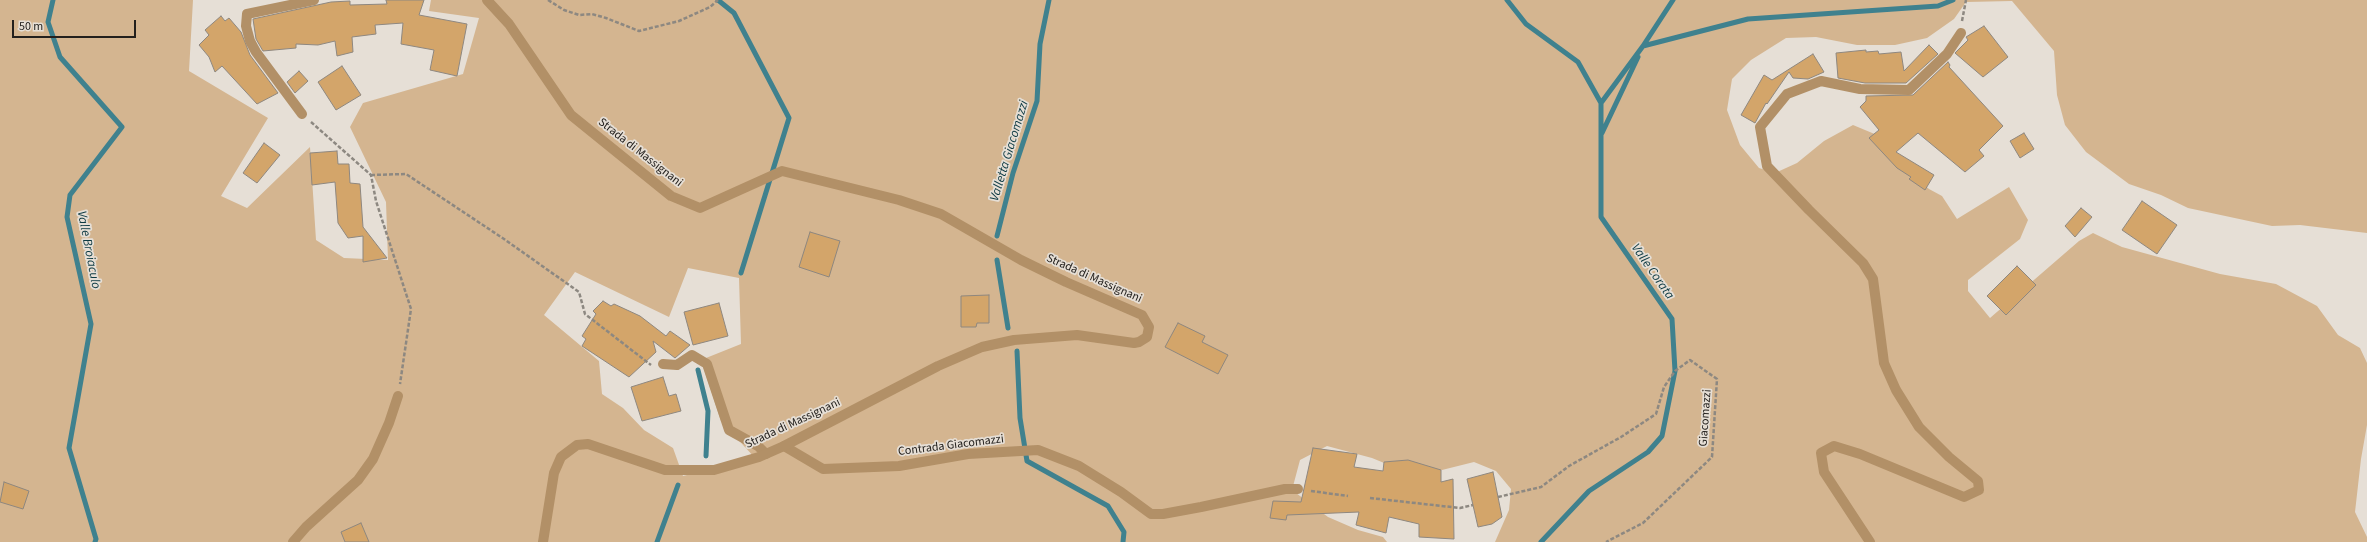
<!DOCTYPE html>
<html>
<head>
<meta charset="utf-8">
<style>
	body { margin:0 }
	#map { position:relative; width:2367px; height:542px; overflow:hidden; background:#e6dfd6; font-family:"Source Sans 3",sans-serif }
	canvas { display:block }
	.scale { position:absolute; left:12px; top:20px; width:124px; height:18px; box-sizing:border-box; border:2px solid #23201d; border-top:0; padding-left:5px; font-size:12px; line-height:14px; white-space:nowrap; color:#23201d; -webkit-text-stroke:3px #e6dfd6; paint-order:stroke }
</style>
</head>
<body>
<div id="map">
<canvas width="2367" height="542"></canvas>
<div class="scale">50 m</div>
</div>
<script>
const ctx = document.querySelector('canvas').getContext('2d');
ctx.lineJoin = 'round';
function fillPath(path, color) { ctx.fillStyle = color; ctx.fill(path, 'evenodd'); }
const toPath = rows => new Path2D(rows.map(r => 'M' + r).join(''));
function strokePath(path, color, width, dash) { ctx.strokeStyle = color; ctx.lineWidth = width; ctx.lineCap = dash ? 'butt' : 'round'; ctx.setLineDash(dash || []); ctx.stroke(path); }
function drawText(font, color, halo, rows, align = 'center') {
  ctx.font = font + ' "Source Sans 3",sans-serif'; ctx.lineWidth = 3.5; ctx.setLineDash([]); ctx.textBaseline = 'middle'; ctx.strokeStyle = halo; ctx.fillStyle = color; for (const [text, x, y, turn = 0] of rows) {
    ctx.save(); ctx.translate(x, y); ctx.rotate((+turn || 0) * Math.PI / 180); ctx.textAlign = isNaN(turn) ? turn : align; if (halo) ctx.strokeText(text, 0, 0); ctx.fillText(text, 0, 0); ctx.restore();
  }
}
const green = toPath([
	[0,0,193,0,189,71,268,118,221,196,247,208,310,147,316,240,344,258,388,260,386,202,350,127,363,103,463,74,479,18,429,11,431,0,2367,0,2367,233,2300,225,2272,226,2188,208,2161,195,2129,184,2086,152,2065,125,2057,95,2054,51,2012,1,1966,2,1954,19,1927,38,1895,45,1857,45,1816,37,1786,38,1751,60,1732,79,1727,110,1740,145,1759,168,1775,173,1797,163,1824,141,1853,125,1877,135,1886,151,1929,189,1942,196,1957,219,2009,187,2028,220,2020,239,1968,280,1968,291,1990,318,2079,241,2093,233,2122,247,2220,274,2276,284,2317,306,2338,335,2360,348,2367,363,2367,425,2361,459,2355,512,2367,537,2367,542,1541,542,1543,539,1540,542,1495,542,1509,510,1511,489,1496,471,1474,462,1442,470,1406,472,1372,458,1327,446,1300,460,1292,490,1328,517,1358,530,1383,537,1387,542,0,542],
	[688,268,739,278,741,344,701,360,721,421,755,458,683,476,673,448,644,430,623,408,602,394,599,361,544,315,575,272,669,317]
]);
const stream = toPath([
	[53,0,48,22,60,57,122,127,70,195,67,217,91,324,69,448,96,539,95,542],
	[718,0,734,13,789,118,741,273],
	[1507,0,1526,24,1578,62,1601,103,1601,217,1672,319,1675,371,1662,436,1648,452,1589,491,1541,542],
	[1643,46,1673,0],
	[1601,103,1643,46,1748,19,1938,6,1953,0],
	[1602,133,1638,57],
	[997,236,1013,173,1037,101,1040,44,1049,0],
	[997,260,1008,328],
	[1017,351,1020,418,1027,461,1108,506,1124,532,1123,542],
	[698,370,708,411,706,456],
	[657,542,678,485]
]);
const building = toPath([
	[386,0,424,0,419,15,467,24,457,76,430,70,434,50,401,44,403,23,375,25,376,34,352,37,353,52,337,56,335,41,318,45,296,44,296,48,263,51,256,39,253,19,331,2,350,1,350,5,387,4,386,0],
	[221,16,225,21,229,18,241,32,250,55,278,93,257,104,222,66,215,72,209,57,199,45,209,35,205,30,221,16],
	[1984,26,2008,57,1983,77,1955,53,1968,40,1966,37,1984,26],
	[1929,45,1938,54,1906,83,1865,83,1838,78,1836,53,1866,50,1866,52,1878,51,1879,54,1901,52,1904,71,1929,45],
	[1813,54,1824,72,1808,79,1793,78,1789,72,1767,104,1766,103,1755,123,1741,115,1764,75,1772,80,1813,54],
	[1948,62,1950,65,1949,67,2003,126,1979,150,1984,156,1965,172,1918,133,1896,152,1934,175,1925,190,1909,179,1911,177,1897,168,1869,138,1879,130,1860,107,1866,101,1866,96,1913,95,1948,62],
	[342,66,361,95,336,110,318,82,342,66],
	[299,71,308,81,295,93,287,82,299,71],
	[2024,133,2034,149,2020,158,2010,141,2024,133],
	[264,143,280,155,257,183,243,173,264,143],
	[337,151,338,164,349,164,350,183,360,184,363,227,387,258,363,262,363,236,348,238,338,223,335,182,312,185,310,153,337,151],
	[2142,201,2177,225,2157,254,2122,230,2142,201],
	[2081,208,2092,217,2075,237,2065,226,2081,208],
	[810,232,840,241,829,277,799,267,810,232],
	[2017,266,2036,285,2006,315,1987,296,2017,266],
	[989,295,989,323,977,323,976,327,961,327,961,296,989,295],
	[603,301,611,306,614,304,640,316,666,336,670,331,690,345,675,358,653,341,656,352,629,377,582,346,586,339,582,336,596,314,593,311,603,301],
	[719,303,728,336,693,345,684,312,719,303],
	[1178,323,1205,336,1202,342,1228,355,1218,374,1165,347,1178,323],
	[663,377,669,396,676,394,681,411,642,421,631,387,663,377],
	[1313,448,1357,454,1354,467,1383,471,1384,462,1408,460,1441,470,1441,482,1453,479,1454,539,1419,537,1419,524,1389,517,1386,533,1356,525,1359,512,1287,515,1286,520,1270,518,1273,501,1301,502,1313,448],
	[1493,472,1502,517,1492,524,1478,527,1467,479,1493,472],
	[4,482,29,491,23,509,0,502,4,482],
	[361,523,369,542,345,542,341,532,361,523]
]);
const path = toPath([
	[548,0,564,10,579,15,592,14,606,18,639,31,679,21,710,7,718,0],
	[1962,21,1966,0],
	[311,122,371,175,376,201,411,309,400,384],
	[371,175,406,174,504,239,579,292,585,314,651,365],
	[1311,491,1348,496],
	[1498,497,1541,487,1569,466,1621,437,1656,414,1664,387,1675,371,1690,360,1717,379,1712,457,1643,523,1606,542],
	[1370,498,1460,508,1473,505]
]);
const minor = toPath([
	[302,114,256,52,250,41,246,26,247,14,314,0],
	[663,364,677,365,692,355,707,364,729,430,758,446,766,454],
	[784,446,823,469,899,466,968,454,1038,450,1079,466,1121,492,1151,514,1163,514,1201,507,1285,489,1298,489],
	[293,542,306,527,358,480,373,459,389,423,398,396],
	[1870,542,1824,472,1821,453,1834,446,1860,454,1964,497,1979,490,1978,481,1949,457,1919,427,1896,390,1884,363,1873,279,1863,263,1809,210,1767,166,1760,127,1787,94,1821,81,1860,89,1909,90,1947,54,1961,33]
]);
const tertiary = toPath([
	[487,0,509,24,571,115,671,196,700,208,782,171,899,200,941,214,1021,260,1066,282,1142,315,1149,327,1147,337,1139,342,1134,343,1077,335,1014,340,982,347,938,366,784,446,759,457,714,470,665,470,588,444,577,445,561,457,554,473,543,542]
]);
const streetNames = [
	["Strada di Massignani",640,153,38],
	["Strada di Massignani",1094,279,24],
	["Giacomazzi",1706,418,-86],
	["Strada di Massignani",793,424,-25],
	["Contrada Giacomazzi",951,446,-7]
];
const waterNames = [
	["Valletta Giacomazzi",1010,151,-73],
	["Valle Broiaculo",88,250,79],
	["Valle Corata",1652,272,55]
];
fillPath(green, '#d4b590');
strokePath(stream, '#3f818e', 5);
fillPath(building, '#d3a56a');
strokePath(building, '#8e877f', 1);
strokePath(path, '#8d8881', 2.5, [4, 2]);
strokePath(minor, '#b29067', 10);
strokePath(tertiary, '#b29067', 10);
drawText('12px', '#23201d', '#e6dfd6', streetNames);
drawText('italic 13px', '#0c3942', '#e6dfd6', waterNames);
</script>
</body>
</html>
